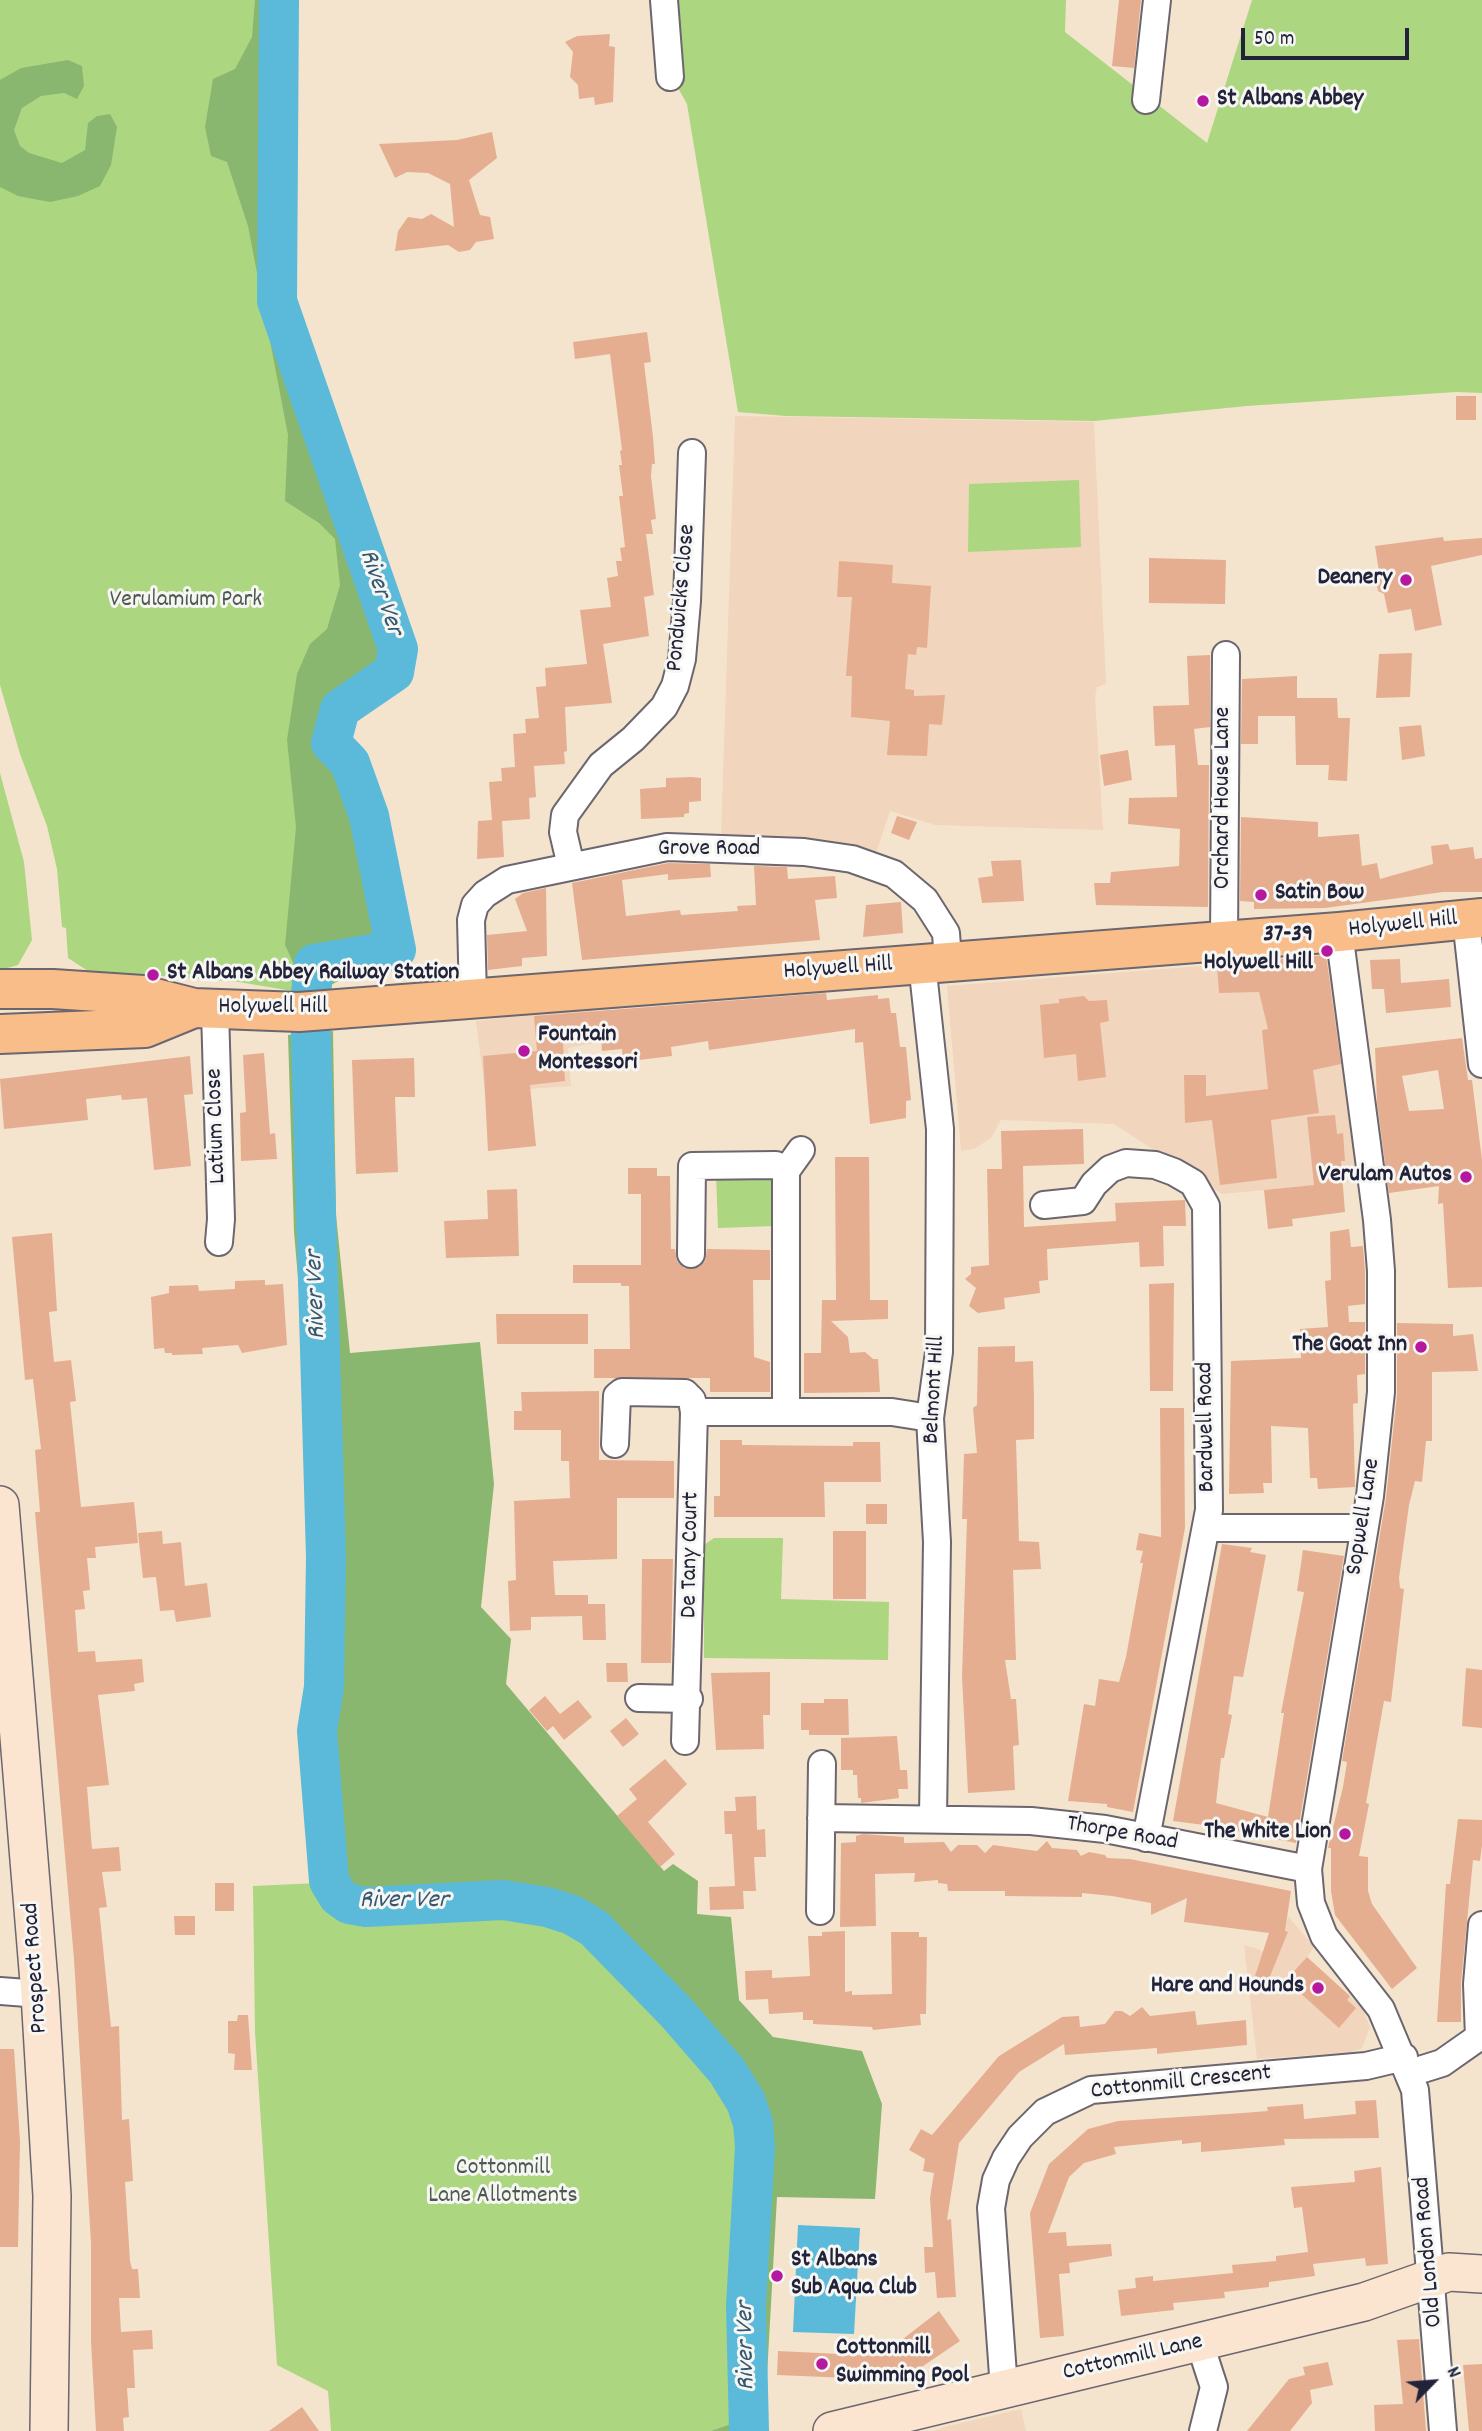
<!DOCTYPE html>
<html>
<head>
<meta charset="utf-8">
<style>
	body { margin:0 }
	#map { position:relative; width:1482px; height:2431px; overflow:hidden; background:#f4e4ce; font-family:Dekko,sans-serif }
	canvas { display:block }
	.north { position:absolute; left:1398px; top:2347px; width:70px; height:70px; -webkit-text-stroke:5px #f6f6f2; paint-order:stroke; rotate:65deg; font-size:19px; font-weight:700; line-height:28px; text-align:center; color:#22223b }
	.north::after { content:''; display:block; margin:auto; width:24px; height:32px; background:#22223b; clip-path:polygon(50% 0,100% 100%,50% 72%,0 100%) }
	.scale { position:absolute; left:1241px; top:28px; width:168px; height:32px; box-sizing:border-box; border:4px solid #22223b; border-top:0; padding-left:9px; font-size:21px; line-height:24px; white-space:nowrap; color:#22223b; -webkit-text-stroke:5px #f6f6f2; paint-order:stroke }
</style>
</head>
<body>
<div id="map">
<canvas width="1482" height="2431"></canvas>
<div class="north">N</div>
<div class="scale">50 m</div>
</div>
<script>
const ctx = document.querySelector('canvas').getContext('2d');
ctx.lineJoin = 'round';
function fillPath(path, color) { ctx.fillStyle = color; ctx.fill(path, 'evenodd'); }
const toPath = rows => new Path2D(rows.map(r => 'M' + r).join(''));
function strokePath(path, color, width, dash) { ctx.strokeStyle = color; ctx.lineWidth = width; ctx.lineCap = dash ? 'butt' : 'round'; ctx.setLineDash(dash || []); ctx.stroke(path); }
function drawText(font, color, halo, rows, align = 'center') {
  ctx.font = font + ' Dekko,sans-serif'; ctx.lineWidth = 6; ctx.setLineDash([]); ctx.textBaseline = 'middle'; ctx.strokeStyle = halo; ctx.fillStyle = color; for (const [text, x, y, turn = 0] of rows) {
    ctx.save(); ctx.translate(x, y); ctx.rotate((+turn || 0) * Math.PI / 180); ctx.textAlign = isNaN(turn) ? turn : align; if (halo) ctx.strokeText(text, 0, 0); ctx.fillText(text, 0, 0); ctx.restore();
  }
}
const built = toPath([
	[735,416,1094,422,1106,684,1097,687,1095,697,1103,830,935,825,890,811,876,853,784,840,721,836],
	[1326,951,1334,959,1361,1181,1222,1194,1114,1124,1001,1120,991,1138,974,1149,961,1151,947,986,1201,966],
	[592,1007,595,1043,568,1048,571,1086,485,1092,476,1021],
	[1288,1916,1314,1947,1307,1957,1362,2008,1370,2027,1362,2048,1352,2052,1257,2059,1244,1945,1258,1949,1272,1958,1281,1950,1288,1932,1285,1931],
	[1021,2409,1026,2431,933,2431,944,2427]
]);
const green = toPath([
	[0,0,279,0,277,301,398,649,394,672,340,709,331,743,350,763,369,816,396,950,322,990,298,992,239,982,161,976,161,972,146,971,145,975,88,971,68,958,66,928,62,927,57,869,47,826,20,754,0,685],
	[667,0,1066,0,1065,32,1207,143,1252,0,1482,0,1482,393,1456,392,1247,406,1094,421,786,416,738,412,687,104,674,81],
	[1079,480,1081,547,968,552,969,484],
	[0,773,24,862,32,940,18,965,0,970],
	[773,1172,775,1226,718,1228,716,1174],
	[714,1538,783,1538,781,1599,889,1602,888,1660,704,1658,704,1545],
	[318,1883,330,1897,365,1913,413,1906,500,1906,542,1911,567,1918,591,1934,688,2034,737,2106,745,2146,733,2308,734,2424,711,2431,331,2431,328,2391,277,2365,255,2032,253,1886]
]);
const forest = toPath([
	[255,0,279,0,277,301,398,649,394,672,340,709,331,743,350,763,369,816,396,950,319,991,306,991,285,945,296,827,287,740,297,674,310,644,327,629,340,585,335,539,319,523,285,501,288,435,248,226,227,162,211,156,205,127,213,79,235,69,252,37],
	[68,60,82,66,84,86,77,99,64,93,41,96,22,108,14,130,20,146,29,153,62,163,85,150,88,123,97,116,110,114,117,127,111,165,100,186,78,196,50,202,18,196,0,187,0,80,21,68],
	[333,1031,336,1215,350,1353,480,1342,494,1484,481,1607,511,1639,506,1684,664,1871,673,1864,698,1881,697,1914,731,1917,739,2000,773,2037,862,2051,882,2104,875,2199,777,2197,764,2429,759,2431,711,2431,734,2423,733,2308,745,2146,737,2106,688,2034,591,1934,567,1918,542,1911,500,1906,413,1906,365,1913,348,1912,318,1883,307,1715,316,1669,312,1607,316,1573,310,1417,294,1232,288,1035]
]);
const water = toPath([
	[798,2225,860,2228,854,2334,793,2332]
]);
const river = toPath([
	[279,0,277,301,398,649,394,672,340,709,331,743,350,763,369,816,396,950,314,964,310,1004,326,1557,324,1687,317,1731,329,1881,338,1896,349,1904,366,1907,503,1900,547,1907,572,1915,594,1928,675,2011,727,2071,746,2102,753,2123,755,2147,746,2306,749,2431]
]);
const building = toPath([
	[1119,0,1141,0,1134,68,1112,66],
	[610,34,609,46,615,47,613,102,595,105,594,97,579,99,578,85,570,77,573,52,565,42,577,36],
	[492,132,497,158,469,180,480,215,490,217,494,239,476,242,470,250,459,252,448,245,395,251,398,231,408,217,422,219,431,214,454,227,450,184,428,173,407,172,395,178,379,144,457,140],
	[647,332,651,362,644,363,653,437,655,464,652,464,651,476,656,519,651,520,653,534,646,534,654,595,644,597,649,636,603,644,612,703,565,707,567,751,564,752,565,764,534,766,536,797,529,798,530,819,502,821,504,857,477,859,478,821,492,820,489,782,502,781,501,768,515,767,513,734,526,733,525,719,539,718,536,687,546,686,545,668,587,664,580,610,611,607,607,578,618,576,616,561,622,561,620,548,625,547,619,496,623,496,619,465,622,465,620,451,622,450,610,354,575,359,573,342],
	[1456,396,1476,396,1476,420,1456,420],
	[1443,537,1444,541,1482,538,1482,555,1431,566,1442,625,1415,631,1411,609,1388,613,1384,594,1378,591,1376,582,1380,578,1375,546],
	[1149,558,1226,560,1225,604,1149,603],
	[839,561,893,565,892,583,931,586,927,648,917,647,916,655,908,654,905,689,914,690,914,696,945,695,942,725,929,724,927,756,887,755,890,721,851,717,852,676,846,676,852,597,837,597],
	[1412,653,1410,697,1376,698,1379,654],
	[1210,655,1210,727,1194,729,1198,765,1209,765,1208,907,1096,905,1094,883,1110,883,1111,872,1179,866,1180,829,1128,824,1129,798,1177,797,1175,745,1155,746,1153,706,1189,705,1187,656],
	[1297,676,1297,698,1337,698,1338,718,1350,718,1347,781,1328,780,1329,765,1296,765,1295,716,1258,716,1258,744,1241,744,1242,679],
	[1421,725,1425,756,1402,760,1399,727],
	[1128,750,1132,780,1104,786,1100,755],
	[691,777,701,778,701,801,689,802,689,813,684,814,684,817,641,819,640,789,666,787,666,778],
	[897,816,917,822,909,840,891,833],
	[1241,817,1318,822,1318,837,1359,834,1362,866,1377,863,1380,879,1433,864,1431,846,1448,844,1450,850,1473,847,1475,859,1482,858,1482,892,1443,892,1325,908,1254,909,1254,902,1240,901],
	[1021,860,1024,901,982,903,978,878,993,876,991,861],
	[668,863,710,864,711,877,668,880,668,874,622,880,626,916,680,910,681,915,738,911,737,906,756,905,754,866,787,867,788,879,835,876,837,898,815,900,820,940,582,960,572,883],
	[546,888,547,956,522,958,522,966,488,970,487,935,527,931,515,899,523,893],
	[901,902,903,933,863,937,866,905],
	[1326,955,1341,1064,1313,1070,1319,1113,1271,1120,1277,1178,1220,1185,1212,1120,1185,1123,1184,1075,1206,1075,1206,1096,1268,1089,1262,1030,1268,1029,1259,992,1219,993,1217,965],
	[1400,959,1401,983,1449,979,1451,1007,1386,1013,1384,989,1372,989,1370,960],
	[826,993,827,1000,878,995,878,999,889,998,891,1013,896,1013,900,1047,906,1047,911,1100,906,1101,906,1118,870,1124,863,1042,855,1043,855,1029,709,1050,708,1041,671,1047,672,1056,623,1062,622,1049,602,1051,601,1038,563,1043,565,1081,530,1085,536,1146,488,1151,483,1056,537,1051,534,1016],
	[1084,996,1089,1001,1107,1000,1109,1021,1100,1023,1106,1077,1078,1081,1076,1054,1044,1058,1040,1005,1059,1003,1059,999],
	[1462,1038,1468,1080,1472,1080,1482,1160,1482,1287,1448,1288,1443,1203,1438,1204,1439,1186,1389,1193,1377,1103,1375,1048],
	[1438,1070,1444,1109,1409,1111,1402,1076],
	[264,1053,270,1134,275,1133,277,1159,241,1161,240,1113,246,1112,243,1055],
	[190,1056,193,1094,184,1095,191,1166,154,1170,147,1098,122,1100,121,1095,86,1099,88,1120,4,1129,0,1079],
	[414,1058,415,1097,395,1097,398,1172,356,1174,352,1060],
	[1335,1115,1337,1134,1343,1133,1345,1161,1341,1161,1345,1212,1292,1219,1293,1226,1268,1229,1264,1190,1314,1185,1307,1117],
	[1083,1129,1084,1164,1023,1166,1024,1227,1116,1221,1115,1203,1185,1200,1186,1226,1163,1226,1164,1266,1140,1267,1139,1242,1047,1249,1048,1280,1039,1281,1040,1293,1004,1298,1005,1309,978,1313,969,1306,976,1288,965,1279,971,1274,971,1267,989,1265,987,1169,1002,1169,1001,1131],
	[835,1157,869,1157,870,1300,888,1300,888,1319,831,1321,848,1337,850,1353,865,1352,873,1359,878,1359,880,1392,804,1393,804,1353,821,1353,822,1300,836,1300],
	[628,1168,657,1168,657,1176,670,1176,671,1249,675,1249,677,1261,684,1268,699,1267,705,1261,707,1249,770,1250,770,1280,753,1280,754,1357,770,1362,770,1392,710,1392,710,1378,594,1378,594,1349,630,1349,629,1286,621,1286,621,1283,573,1283,573,1265,641,1265,641,1194,628,1194],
	[517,1189,519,1256,446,1258,444,1221,488,1219,487,1190],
	[1349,1229,1351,1247,1363,1246,1365,1272,1365,1304,1348,1306,1349,1322,1365,1322,1365,1374,1357,1375,1358,1403,1353,1404,1355,1487,1318,1489,1317,1478,1310,1478,1308,1428,1271,1426,1272,1483,1263,1483,1264,1493,1229,1494,1231,1361,1301,1358,1300,1329,1328,1327,1325,1281,1331,1280,1330,1232],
	[52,1233,57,1311,49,1312,54,1362,71,1360,76,1401,70,1402,81,1507,134,1502,138,1543,95,1547,96,1558,87,1558,90,1590,83,1591,85,1609,75,1610,78,1652,95,1651,96,1662,142,1659,144,1682,134,1684,135,1691,98,1695,109,1785,87,1787,92,1849,119,1847,121,1871,102,1872,107,1907,99,1908,111,2027,119,2026,122,2120,129,2119,133,2181,125,2182,130,2261,132,2269,138,2269,140,2298,119,2298,121,2332,152,2330,153,2349,133,2350,135,2388,127,2388,129,2417,123,2418,124,2431,96,2431,91,2342,91,2243,74,1959,35,1512,40,1512,35,1450,41,1449,33,1379,25,1380,12,1237],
	[265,1280,265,1285,283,1284,287,1345,242,1353,238,1345,202,1348,203,1354,172,1355,172,1353,165,1353,164,1348,154,1349,151,1297,169,1293,169,1286,198,1285,199,1291,235,1289,235,1281],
	[1174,1283,1173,1391,1150,1391,1149,1284],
	[496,1314,588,1314,588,1344,497,1344],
	[1397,1323,1453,1324,1453,1336,1473,1334,1478,1371,1432,1372,1432,1441,1426,1441,1422,1482,1415,1481,1409,1505,1399,1578,1400,1588,1404,1589,1391,1702,1384,1701,1366,1803,1369,1804,1359,1856,1368,1857,1368,1891,1372,1904,1417,1968,1392,1989,1335,1915,1331,1891,1331,1848,1328,1848,1343,1787,1347,1762,1342,1761,1386,1498,1397,1394],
	[1015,1346,1015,1362,1033,1361,1034,1399,1034,1439,1016,1440,1019,1541,1039,1542,1041,1569,1013,1570,1016,1660,1005,1660,1011,1699,1016,1699,1019,1745,1013,1746,1015,1790,968,1793,962,1677,967,1519,962,1519,964,1454,977,1453,973,1408,977,1405,978,1347],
	[599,1391,599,1460,674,1461,674,1498,617,1498,617,1559,553,1561,555,1595,588,1595,588,1604,605,1604,606,1640,583,1640,582,1616,531,1617,531,1630,510,1631,508,1581,516,1580,514,1501,570,1498,569,1461,561,1461,561,1430,514,1430,514,1411,522,1411,521,1392],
	[1160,1408,1184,1408,1185,1528,1133,1812,1107,1807,1107,1804,1068,1801,1084,1704,1095,1706,1099,1679,1119,1682,1126,1657,1143,1563,1140,1563,1143,1551,1136,1550,1139,1533,1161,1537],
	[720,1440,742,1440,742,1445,853,1446,853,1442,880,1442,881,1482,824,1482,825,1517,714,1517,714,1496,720,1496],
	[866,1504,887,1504,887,1524,866,1524],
	[162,1531,163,1544,181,1542,185,1586,207,1583,211,1617,176,1622,174,1610,160,1611,156,1577,143,1578,138,1533],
	[833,1531,866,1531,866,1599,833,1599],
	[1222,1544,1252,1548,1250,1552,1266,1555,1243,1677,1234,1676,1228,1714,1232,1715,1224,1758,1221,1758,1216,1803,1268,1817,1284,1713,1281,1713,1304,1592,1297,1591,1303,1550,1344,1556,1296,1843,1243,1833,1213,1821,1212,1826,1173,1821],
	[642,1559,673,1559,671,1663,641,1663],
	[606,1663,627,1663,628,1682,607,1682],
	[1466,1668,1482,1670,1482,1728,1462,1726],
	[770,1672,770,1715,763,1715,764,1749,716,1750,711,1673],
	[545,1696,560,1714,578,1700,592,1717,564,1740,553,1726,547,1731,529,1710],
	[824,1699,848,1699,849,1735,809,1735,809,1730,801,1730,801,1703,824,1703],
	[626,1718,639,1734,623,1747,610,1731],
	[897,1736,900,1770,907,1770,908,1789,898,1789,899,1798,861,1803,861,1798,858,1798,857,1775,853,1775,853,1770,841,1770,841,1738],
	[665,1759,687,1784,648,1822,675,1854,660,1867,617,1816,637,1799,629,1789],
	[756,1796,757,1830,765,1829,766,1857,754,1857,756,1891,743,1891,744,1909,710,1910,709,1887,735,1886,732,1834,725,1834,724,1811,736,1811,735,1797],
	[1458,1819,1482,1820,1482,1845,1480,1861,1473,1860,1461,1983,1461,2022,1437,2022,1446,1884,1450,1884],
	[863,1834,904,1837,904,1843,944,1842,951,1852,958,1845,977,1845,985,1853,993,1845,1037,1851,1047,1841,1052,1848,1077,1850,1081,1856,1089,1852,1105,1855,1107,1858,1130,1859,1291,1891,1285,1931,1288,1932,1268,1981,1255,1976,1269,1933,1184,1922,1187,1898,1151,1915,1151,1903,1112,1896,1082,1893,1082,1897,1005,1896,1005,1891,948,1891,947,1884,938,1883,938,1880,914,1882,915,1873,875,1874,876,1926,840,1927,841,1843,856,1842,856,1836],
	[215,1883,234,1883,234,1911,215,1911],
	[174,1916,195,1916,195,1935,175,1935],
	[845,1931,845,1992,852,1991,852,1995,892,1994,891,1932,919,1932,919,1937,927,1937,926,2014,920,2014,921,2025,873,2030,872,2027,813,2024,813,2020,803,2020,803,2012,769,2014,768,1999,746,2000,745,1971,772,1970,772,1978,810,1976,808,1936,822,1936,822,1932],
	[1307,1957,1350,1996,1347,2000,1356,2008,1339,2028,1286,1980],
	[1142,2007,1150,2016,1195,2011,1197,2025,1246,2020,1247,2045,1157,2054,1157,2048,1065,2055,1064,2044,1019,2072,959,2143,947,2220,951,2219,956,2297,937,2298,935,2272,925,2273,924,2247,933,2247,930,2198,934,2173,923,2171,925,2159,909,2150,921,2129,932,2135,999,2056,1062,2017,1079,2016,1080,2027,1105,2024,1115,2011,1122,2011,1130,2016],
	[238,2015,248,2015,252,2070,234,2070,235,2054,228,2053,228,2021,237,2021],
	[0,2049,14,2049,20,2141,18,2247,0,2247],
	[1376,2100,1379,2138,1284,2139,1285,2145,1201,2152,1201,2142,1182,2144,1182,2140,1114,2147,1116,2154,1084,2163,1069,2177,1048,2233,1066,2232,1067,2246,1111,2244,1112,2256,1069,2263,1070,2273,1059,2274,1064,2336,1040,2338,1030,2213,1049,2164,1088,2129,1118,2121,1243,2113,1268,2111,1267,2107,1303,2104,1304,2119,1356,2114,1355,2101],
	[1381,2167,1388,2264,1366,2266,1365,2258,1313,2264,1315,2276,1269,2282,1269,2287,1224,2292,1225,2298,1173,2303,1174,2310,1121,2316,1118,2290,1136,2288,1135,2278,1153,2276,1153,2281,1233,2273,1232,2265,1276,2261,1276,2256,1308,2252,1302,2207,1294,2208,1291,2187,1355,2182,1354,2171],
	[939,2311,960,2341,898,2383,896,2380,777,2375,778,2351,881,2356],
	[1419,2339,1426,2431,1375,2431,1374,2405,1403,2404,1397,2340],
	[1328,2362,1333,2385,1310,2390,1312,2403,1290,2431,1247,2431,1289,2379,1305,2375,1303,2367],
	[1482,2364,1482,2431,1469,2431,1463,2365],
	[302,2407,319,2431,269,2431]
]);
const street = toPath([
	[664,0,670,77],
	[1146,100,1157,0],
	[571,866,563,832,565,815,601,765,633,739,664,707,675,686,682,659,687,601,692,453],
	[1466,919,1482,1064],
	[1339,932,1377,1220,1381,1271,1381,1392,1370,1496,1308,1869,1311,1903,1324,1936,1381,2009,1415,2090,1443,2431],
	[1224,940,1226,655],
	[922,963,940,1129,939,1352,930,1418,937,1542,933,1817],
	[473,997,471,920,475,905,485,894,507,880,667,847,804,852,852,859,894,874,925,900,946,933,948,962],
	[215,1010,221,1219,219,1242],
	[786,1171,801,1150],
	[1044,1205,1083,1201,1094,1184,1110,1169,1126,1163,1155,1165,1174,1172,1193,1183,1206,1206,1209,1510,1146,1838],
	[691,1254,692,1166,776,1165,786,1171,786,1412],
	[615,1444,617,1396,622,1392,685,1393,692,1400,694,1412],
	[1207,1528,1364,1528],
	[639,1698,689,1699],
	[685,1741,694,1412,892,1412,930,1418],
	[821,1818,1031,1821,1105,1829,1308,1869],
	[820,1911,822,1764],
	[0,1991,40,1994],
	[1479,2037,1477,1984,1482,1925],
	[1410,2073,1442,2063,1482,2035],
	[1200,2344,1214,2387,1203,2431],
	[1004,2389,991,2208,996,2180,1006,2158,1020,2137,1045,2112,1091,2090,1366,2066,1404,2057]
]);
const secondary = toPath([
	[0,1505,40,1994,52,2196,49,2431],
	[832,2431,1364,2302,1449,2272,1482,2274]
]);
const primary = toPath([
	[0,989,53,989,143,995,194,1008,299,1012,1339,932,1482,918],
	[0,1034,145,1028,194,1008]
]);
const markers = [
	[1203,101,7,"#b5179e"],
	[1406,580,7,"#b5179e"],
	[1261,895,7,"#b5179e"],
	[1327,951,7,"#b5179e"],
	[153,975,7,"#b5179e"],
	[524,1051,7,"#b5179e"],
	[1466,1177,7,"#b5179e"],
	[1421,1347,7,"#b5179e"],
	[1345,1834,7,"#b5179e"],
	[1318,1988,7,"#b5179e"],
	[777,2276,7,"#b5179e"],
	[822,2364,7,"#b5179e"]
];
const poiNames = [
	["St Albans Abbey",1217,101],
	["Deanery",1392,580,"right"],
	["Satin Bow",1275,895],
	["37-39",1313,937,"right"],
	["Holywell Hill",1313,965,"right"],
	["St Albans Abbey Railway Station",167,975],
	["Fountain",538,1037],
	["Montessori",538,1065],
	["Verulam Autos",1452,1177,"right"],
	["The Goat Inn",1407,1347,"right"],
	["The White Lion",1331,1834,"right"],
	["Hare and Hounds",1304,1988,"right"],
	["St Albans",791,2262],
	["Sub Aqua Club",791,2290],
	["Cottonmill",836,2350],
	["Swimming Pool",836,2378]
];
const streetNames = [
	["Pondwicks Close",683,598,-85],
	["Orchard House Lane",1225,798,-90],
	["Grove Road",709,851],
	["Holywell Hill",1403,926,-6],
	["Holywell Hill",838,970,-4],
	["Holywell Hill",273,1009],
	["Latium Close",218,1126,-92],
	["Belmont Hill",936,1390,-87],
	["Bardwell Road",1208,1427,-91],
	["Sopwell Lane",1365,1517,-81],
	["De Tany Court",692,1555,-89],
	["Thorpe Road",1122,1835,10],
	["Prospect Road",37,1968,-94],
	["Cottonmill Crescent",1181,2084,-6],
	["Old London Road",1430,2252,-95],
	["Cottonmill Lane",1133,2359,-13]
];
const parkNames = [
	["Verulamium Park",186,602],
	["Cottonmill",503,2170],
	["Lane Allotments",503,2198]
];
const waterNames = [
	["River Ver",379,593,71],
	["River Ver",318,1295,-92],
	["River Ver",404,1902],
	["River Ver",748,2346,-91]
];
fillPath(built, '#f1d5bd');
fillPath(green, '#add681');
fillPath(forest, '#8ab76f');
fillPath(water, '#5bbad9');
strokePath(river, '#5bbad9', 40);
fillPath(building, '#e5ae90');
strokePath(street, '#6c666e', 30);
strokePath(secondary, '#6c666e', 40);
strokePath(primary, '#6c666e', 42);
strokePath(street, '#fff', 26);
strokePath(secondary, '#fce5d0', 37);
strokePath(primary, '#f8bd89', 38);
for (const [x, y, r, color] of markers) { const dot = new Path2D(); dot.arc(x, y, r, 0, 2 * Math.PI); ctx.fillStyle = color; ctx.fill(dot); strokePath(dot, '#f6f6f2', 2.5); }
drawText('bold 24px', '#22223b', '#f6f6f2', poiNames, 'left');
drawText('24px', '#22223b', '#f6f6f2', streetNames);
drawText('24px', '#4c5850', '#f6f6f2', parkNames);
drawText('italic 26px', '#365772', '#f6f6f2', waterNames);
</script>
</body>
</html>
